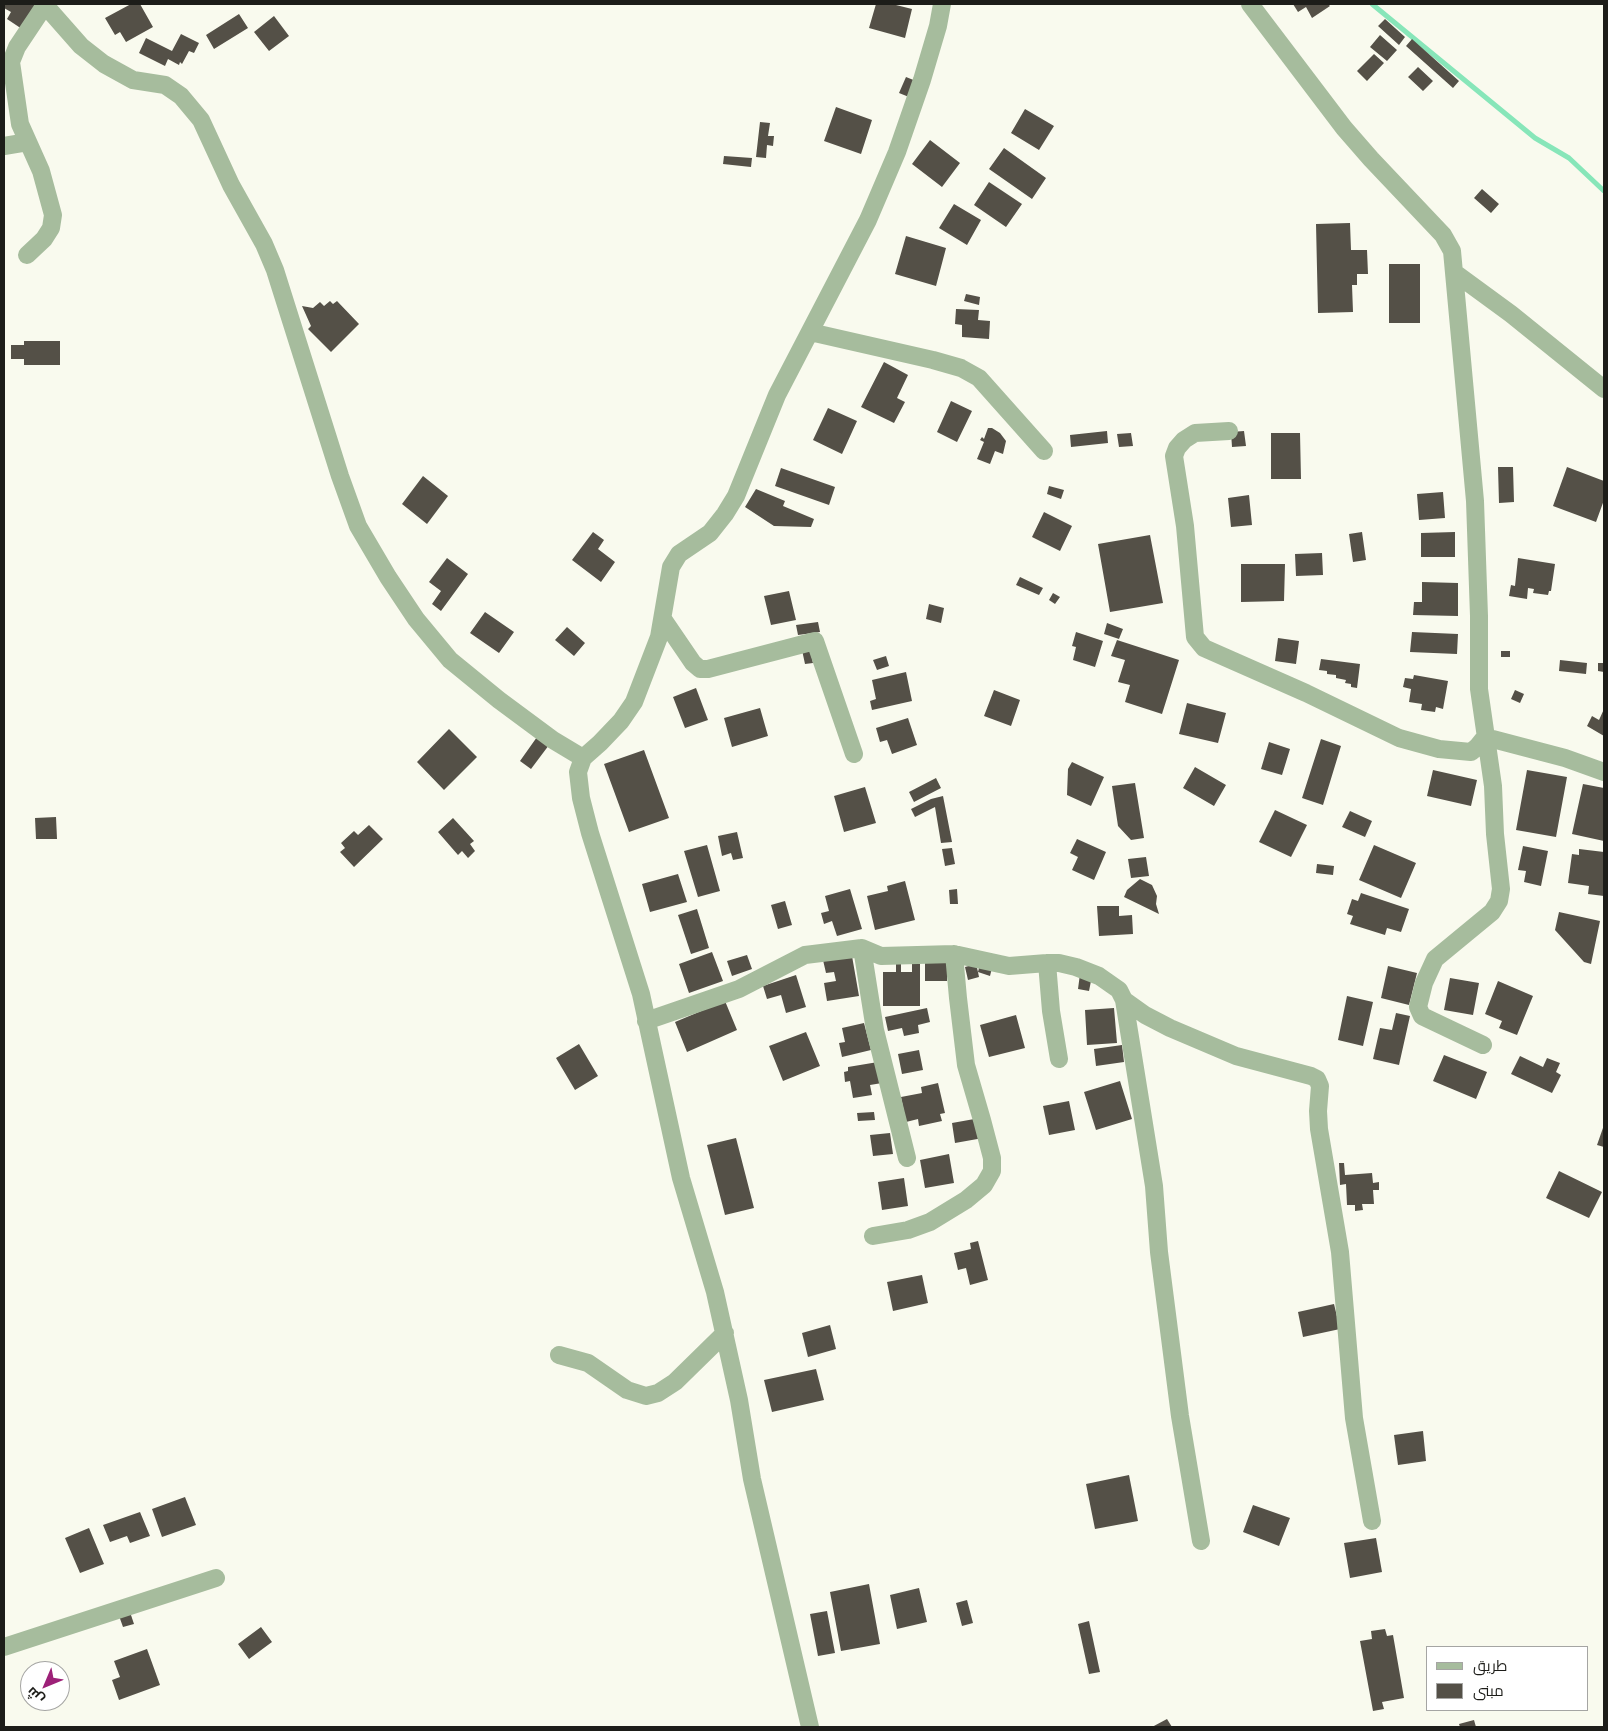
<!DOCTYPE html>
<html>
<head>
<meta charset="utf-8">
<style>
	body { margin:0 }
	#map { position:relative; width:1608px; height:1731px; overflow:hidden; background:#f9faee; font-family:"Libre Baskerville",Cairo,serif }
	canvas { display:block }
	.frame { position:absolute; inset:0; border:5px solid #1d1d19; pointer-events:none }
	.legend { position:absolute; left:1426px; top:1646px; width:162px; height:65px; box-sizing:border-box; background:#fff; border:1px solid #a5a5a3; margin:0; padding:6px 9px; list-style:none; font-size:15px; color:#1d1d19 }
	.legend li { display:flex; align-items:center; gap:10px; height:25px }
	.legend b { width:25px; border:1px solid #a5a5a3 }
	.north { position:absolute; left:20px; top:1661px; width:50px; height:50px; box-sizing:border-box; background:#fff; border:1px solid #a5a5a3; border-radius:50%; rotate:225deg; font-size:14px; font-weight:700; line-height:20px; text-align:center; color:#1d1d19 }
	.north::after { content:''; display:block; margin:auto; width:18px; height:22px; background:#9d2178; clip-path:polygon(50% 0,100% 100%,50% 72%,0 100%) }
</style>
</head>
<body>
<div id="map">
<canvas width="1608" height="1731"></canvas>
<div class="frame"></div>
<ul class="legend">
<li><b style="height:6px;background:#a6bc9d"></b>طريق</li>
<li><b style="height:14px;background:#545047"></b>مبنى</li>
</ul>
<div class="north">ش</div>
</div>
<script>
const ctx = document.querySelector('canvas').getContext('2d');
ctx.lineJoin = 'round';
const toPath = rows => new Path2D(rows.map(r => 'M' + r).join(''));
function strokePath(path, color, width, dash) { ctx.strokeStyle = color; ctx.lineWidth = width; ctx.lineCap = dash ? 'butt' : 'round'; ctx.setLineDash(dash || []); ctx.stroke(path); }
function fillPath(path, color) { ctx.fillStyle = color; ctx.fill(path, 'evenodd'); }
const stream = toPath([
	[1372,4,1535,138,1569,158,1604,191]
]);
const building = toPath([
	[4,4,36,4,22,29,7,19,11,12,4,8],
	[131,4,140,4,153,27,126,42,120,32,115,35,105,18],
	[876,4,892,4,912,9,905,38,869,28],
	[1293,4,1328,4,1330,6,1312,18,1306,7,1298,12],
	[239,14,248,28,214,49,206,35],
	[274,16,289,36,269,51,254,32],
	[1385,19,1405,37,1399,45,1378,26],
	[181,34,199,43,194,53,189,51,182,64,180,62,179,65,168,59,165,66,139,53,146,38,172,51],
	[1380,35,1397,50,1387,61,1370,47],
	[1412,39,1459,81,1453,88,1406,46],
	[1374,54,1384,63,1367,81,1357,71],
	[1418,67,1433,81,1423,91,1408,77],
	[906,77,916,81,909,97,899,93],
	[836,107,872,120,861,154,824,141],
	[1025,109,1054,126,1039,150,1011,133],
	[760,122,770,123,768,136,774,136,773,146,767,145,766,158,756,157],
	[930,140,960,163,942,187,912,164],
	[1004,148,1046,178,1032,199,989,169],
	[724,156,752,158,751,167,723,164],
	[989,182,1022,204,1006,227,974,205],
	[1482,189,1499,204,1491,213,1474,198],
	[954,204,981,220,967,245,939,228],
	[1350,223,1351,250,1367,250,1368,274,1357,274,1357,285,1352,285,1353,312,1318,313,1316,224],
	[906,236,946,248,936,286,895,274],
	[1389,264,1420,264,1420,323,1389,323],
	[966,294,980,297,979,305,964,301],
	[330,301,333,304,337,301,359,324,331,352,308,329,311,326,302,306,313,308,320,302,324,306],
	[956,309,979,310,978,320,990,321,989,339,962,337,962,325,955,324],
	[24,341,60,341,60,365,24,365,24,359,11,359,11,345,24,345],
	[884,362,908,375,897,398,905,402,894,423,861,407],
	[951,401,972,411,957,442,937,432],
	[828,408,857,421,842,454,813,440],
	[988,428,992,428,1000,433,1006,441,1003,454,995,451,990,464,977,459,984,442,980,440,982,437,984,439],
	[1107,431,1108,443,1071,447,1070,435],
	[1244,431,1246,446,1232,447,1231,432],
	[1131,433,1133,446,1119,447,1117,434],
	[1271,433,1300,433,1301,479,1271,479],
	[1498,467,1513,467,1514,502,1499,503],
	[1567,467,1604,481,1604,500,1596,522,1553,506],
	[781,468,835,487,829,505,775,486],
	[423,476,448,496,427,524,402,504],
	[1049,486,1064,490,1061,499,1047,494],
	[756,489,785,501,783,506,814,519,811,527,774,526,745,507],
	[1443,492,1445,518,1419,520,1417,494],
	[1249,495,1252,525,1231,527,1228,498],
	[1044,512,1072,526,1060,551,1032,537],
	[593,532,604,540,598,549,615,562,601,582,572,560],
	[1362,532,1366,560,1353,562,1349,534],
	[1455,532,1455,557,1421,557,1421,533],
	[1150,535,1163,603,1110,612,1098,544],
	[1322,553,1323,575,1296,576,1295,554],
	[447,558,468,574,441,611,432,604,441,591,429,582],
	[1518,558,1555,564,1551,591,1549,591,1548,595,1533,593,1534,589,1528,588,1527,599,1509,596,1511,585,1515,586],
	[1241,564,1285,564,1284,601,1241,602],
	[1020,577,1043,588,1039,595,1016,585],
	[1422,582,1458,583,1458,616,1413,615,1414,602,1422,602],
	[789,591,796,620,771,625,764,596],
	[1053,593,1060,597,1055,604,1049,600],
	[929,604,944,608,941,623,926,619],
	[485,612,514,632,499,653,470,633],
	[818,622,820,632,798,635,796,625],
	[1107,623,1123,629,1119,639,1104,634],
	[567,627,585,643,574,656,555,640],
	[1076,632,1103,641,1095,667,1073,660,1076,647,1072,646],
	[1412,632,1458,634,1457,654,1410,652],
	[1278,638,1299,641,1296,664,1275,661],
	[1117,640,1179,660,1162,714,1125,702,1130,685,1118,682,1125,660,1111,656],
	[810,649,813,663,805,664,802,650],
	[1501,651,1510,651,1510,657,1501,657],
	[886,656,889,666,877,670,873,660],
	[1321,659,1360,664,1357,688,1351,687,1351,684,1345,683,1346,680,1336,678,1336,675,1327,674,1327,671,1319,670],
	[1560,660,1587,663,1586,674,1559,671],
	[1598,663,1604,663,1604,672,1598,671],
	[906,672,912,701,872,710,870,701,876,699,872,680],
	[1414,675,1448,681,1443,709,1436,707,1435,712,1421,710,1422,704,1409,702,1411,689,1403,687,1405,678,1413,679],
	[696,688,708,720,685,728,673,697],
	[994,690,1020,700,1011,726,984,716],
	[1515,690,1524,694,1520,703,1511,699],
	[1187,703,1226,713,1218,743,1179,734],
	[760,708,768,736,732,747,724,718],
	[1604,709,1604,736,1587,726,1592,716,1599,720],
	[908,718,917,745,892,754,887,740,880,742,876,728],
	[449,729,477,757,444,790,417,762],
	[537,737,549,745,531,769,520,761],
	[1321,739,1341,746,1323,805,1302,798],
	[1269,742,1290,749,1282,775,1261,769],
	[644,750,669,818,629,832,604,764],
	[1072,762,1104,777,1091,806,1067,795,1068,769],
	[1195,767,1226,785,1214,806,1183,788],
	[1433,770,1477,780,1471,806,1427,796],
	[1527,770,1567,777,1556,837,1516,830],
	[936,778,941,788,914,802,909,792],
	[1135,783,1144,838,1131,840,1118,826,1112,786],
	[1583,784,1604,788,1604,841,1572,834],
	[865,787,876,823,844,832,834,796],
	[943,796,952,842,941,843,935,807,915,817,911,809,931,799],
	[1275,810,1307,825,1291,857,1259,842],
	[1350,811,1372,821,1365,837,1342,827],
	[56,817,57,839,36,839,35,818],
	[453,818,474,841,470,844,475,851,468,858,462,851,458,855,438,832],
	[369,825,383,839,354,867,340,852,345,848,341,843,354,831,358,835],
	[737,832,743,858,733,860,731,853,722,856,718,836],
	[1077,839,1106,852,1094,880,1072,870,1078,857,1070,853],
	[707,845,720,891,698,897,684,851],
	[1374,845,1416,863,1401,898,1359,880],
	[1523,846,1548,851,1541,886,1524,882,1526,871,1518,870],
	[952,848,955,864,945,866,942,849],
	[1579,849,1604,852,1604,896,1588,894,1589,886,1568,883,1572,854,1579,855],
	[1146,857,1149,876,1131,878,1128,859],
	[1317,864,1334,866,1333,875,1316,873],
	[678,874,687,902,650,912,642,884],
	[1140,879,1152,885,1157,896,1156,904,1159,914,1124,897,1127,890],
	[905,881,915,920,875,930,867,896,888,891,887,886],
	[850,889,862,929,837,936,832,921,824,924,821,913,829,911,825,896],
	[957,889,958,904,950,904,949,890],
	[1361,893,1409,909,1401,932,1387,928,1385,935,1350,924,1353,916,1347,914,1352,899,1358,901],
	[785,901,792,925,778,929,771,905],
	[1097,906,1119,906,1119,916,1132,915,1133,934,1099,936],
	[697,909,709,948,691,954,678,915],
	[1559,912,1600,921,1591,964,1584,962,1555,930],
	[712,952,723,981,689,993,679,964],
	[747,955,752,969,732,976,727,961],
	[852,956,859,996,827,1001,824,983,836,981,834,972,826,973,823,960],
	[925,958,947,958,947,981,925,981],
	[896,964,901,964,901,972,912,972,912,964,920,964,920,1006,883,1006,883,972,896,972],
	[976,964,978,972,980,964,992,968,990,976,978,972,979,977,968,980,965,967],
	[1388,966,1417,973,1409,1005,1381,998],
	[1080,974,1092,976,1089,991,1078,989],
	[796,975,806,1007,786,1013,781,995,767,999,763,986],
	[1450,978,1479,983,1473,1015,1444,1010],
	[1498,981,1533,996,1517,1035,1499,1028,1502,1021,1485,1014],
	[1347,996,1373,1002,1363,1046,1338,1040],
	[725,1001,737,1030,687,1052,675,1022],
	[927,1008,930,1022,918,1025,919,1033,904,1036,902,1028,888,1031,885,1017],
	[1114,1008,1117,1043,1087,1045,1085,1010],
	[1396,1013,1410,1016,1399,1065,1373,1059,1380,1028,1392,1030],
	[1016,1015,1025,1048,989,1057,980,1025],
	[864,1023,871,1050,842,1057,839,1043,845,1042,842,1028],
	[806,1032,820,1066,783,1081,769,1046],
	[579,1044,598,1076,575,1090,556,1058],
	[1122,1045,1124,1062,1096,1066,1094,1049],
	[919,1050,923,1070,902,1074,898,1054],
	[1444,1055,1487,1072,1476,1099,1433,1081],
	[1520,1056,1543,1067,1547,1058,1560,1063,1556,1072,1561,1075,1552,1093,1511,1074],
	[878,1062,882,1083,870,1085,872,1095,853,1098,850,1081,845,1082,844,1072,848,1071,848,1067],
	[1120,1081,1132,1119,1096,1130,1084,1092],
	[938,1083,945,1113,940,1114,942,1121,919,1126,918,1119,906,1122,901,1097,922,1093,921,1087],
	[1069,1101,1075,1130,1049,1135,1043,1106],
	[874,1112,875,1120,858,1121,857,1113],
	[980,1118,983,1138,955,1143,952,1123],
	[1604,1125,1604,1147,1597,1145],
	[890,1133,893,1154,873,1156,870,1135],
	[736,1138,754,1208,725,1215,707,1145],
	[949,1154,954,1183,925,1188,920,1160],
	[1339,1163,1344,1163,1345,1175,1372,1173,1373,1183,1379,1182,1379,1190,1373,1190,1374,1204,1362,1204,1363,1210,1355,1211,1355,1205,1347,1205,1346,1184,1340,1185],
	[1559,1171,1602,1192,1589,1218,1546,1198],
	[904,1178,908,1206,882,1210,878,1182],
	[978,1241,988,1280,970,1285,966,1268,958,1270,954,1253,971,1249,970,1243],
	[922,1275,928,1303,893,1311,887,1282],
	[1334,1304,1340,1329,1303,1337,1298,1312],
	[830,1325,836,1349,808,1357,802,1333],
	[816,1369,824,1400,772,1412,764,1380],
	[1423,1431,1426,1461,1398,1465,1394,1435],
	[1129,1475,1138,1521,1095,1529,1086,1484],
	[185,1497,196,1525,162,1537,152,1509],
	[1253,1505,1290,1518,1279,1546,1243,1532],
	[140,1512,150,1536,130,1543,127,1536,110,1542,103,1525],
	[89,1528,104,1564,80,1573,65,1538],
	[1376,1538,1382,1572,1350,1578,1344,1543],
	[869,1584,880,1644,841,1651,830,1592],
	[919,1588,927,1622,897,1629,890,1595],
	[967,1600,973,1623,962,1626,956,1603],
	[129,1609,134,1624,123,1627,118,1613],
	[827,1611,835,1653,818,1656,810,1614],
	[1089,1621,1100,1672,1089,1674,1078,1624],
	[261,1627,272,1642,249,1659,238,1644],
	[1385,1629,1387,1636,1393,1635,1404,1698,1382,1702,1384,1709,1373,1711,1360,1641,1372,1639,1371,1631],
	[147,1649,160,1685,119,1700,112,1680,120,1677,114,1661],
	[1167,1719,1172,1727,1152,1727],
	[1474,1720,1476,1727,1460,1727,1459,1724]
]);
const minor = toPath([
	[44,4,81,46,104,64,133,80,165,85,181,96,201,120,231,185,264,244,275,270,340,476,358,526,388,577,416,619,450,660,499,700,553,740,583,758,578,772,581,798,590,833,641,994,681,1178,715,1292,739,1400,752,1479,810,1727],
	[1250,4,1344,128,1371,159,1443,235,1452,251,1475,501,1479,616,1479,689,1493,786,1495,834,1501,889,1499,901,1492,912,1435,959,1424,983,1418,1007,1422,1016,1483,1045],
	[4,146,28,142],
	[27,255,44,239,51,228,53,215,41,171,20,124,11,62,17,47,45,5],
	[1455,273,1511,314,1604,389],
	[810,332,933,360,961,368,979,378,1044,451],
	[1229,431,1195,433,1184,440,1177,448,1174,456,1185,526,1195,637,1204,648,1306,693,1399,738,1439,749,1471,752,1477,747,1485,737],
	[663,619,693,663,700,669,708,669,815,641,854,754],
	[1485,737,1565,758,1604,772],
	[583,758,600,743,621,721,634,702,659,637,671,567,679,554,710,533,725,514,736,496,777,395,868,220,897,152,922,80,938,26,942,4],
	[862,948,875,1030,907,1158],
	[1047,963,1051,1011,1059,1059],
	[1124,1000,1154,1186,1159,1252,1180,1416,1201,1541],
	[646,1021,739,989,805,955,862,948,881,956,954,954,1009,966,1047,963,1059,963,1076,967,1099,976,1119,990,1124,1000,1145,1015,1170,1028,1236,1056,1311,1076,1317,1079,1320,1086,1318,1111,1319,1129,1340,1252,1354,1418,1372,1521],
	[873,1236,908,1230,930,1222,966,1200,984,1185,992,1171,992,1158,982,1120,966,1065,958,998,954,954],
	[559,1355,588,1363,627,1390,646,1396,658,1393,675,1382,725,1333],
	[4,1647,216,1578]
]);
strokePath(stream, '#87e6b9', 5);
fillPath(building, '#545047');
strokePath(minor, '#a6bc9d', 18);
</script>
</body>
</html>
